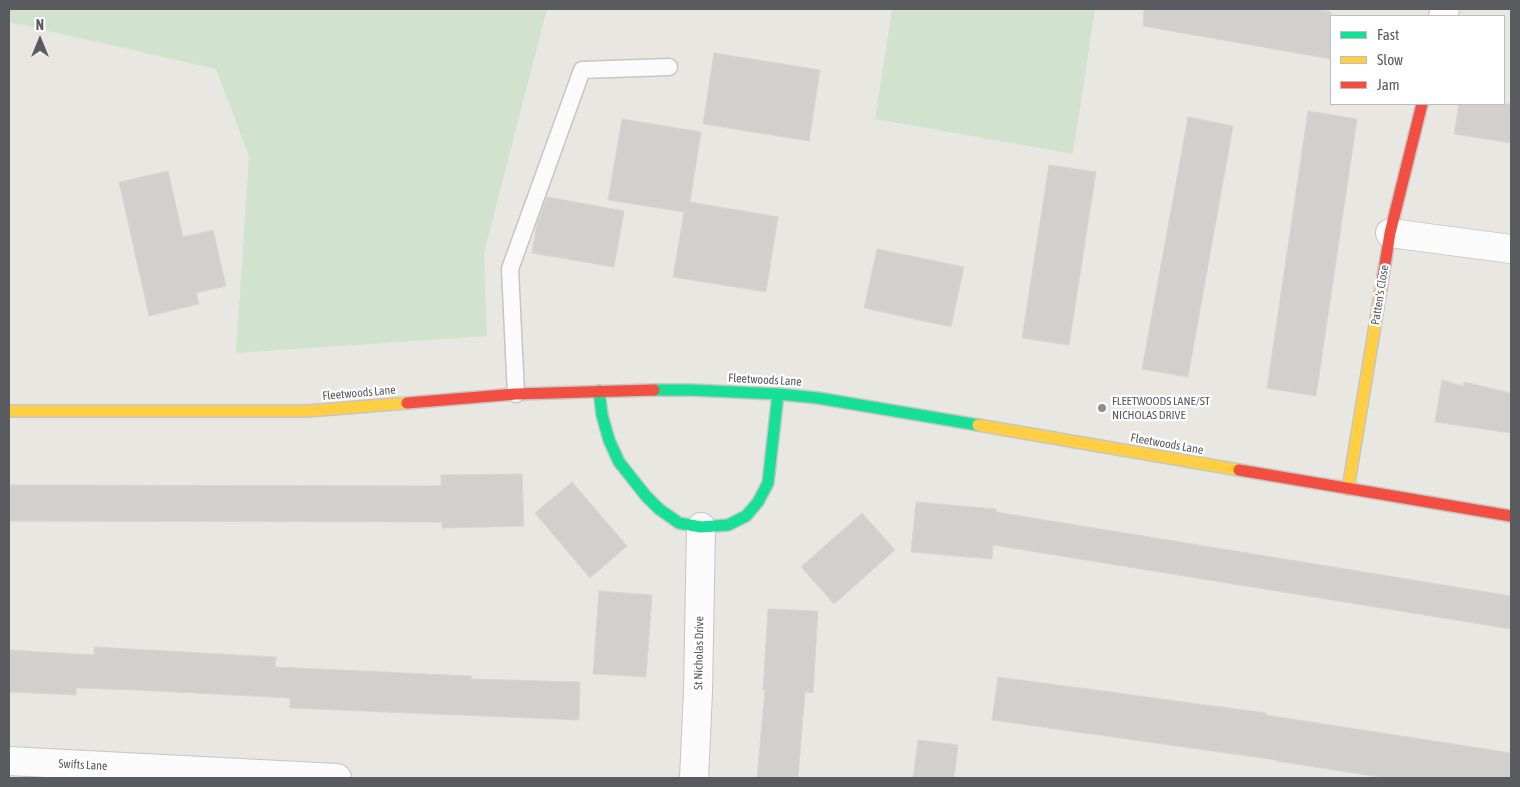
<!DOCTYPE html>
<html>
<head>
<meta charset="utf-8">
<style>
	body { margin:0 }
	#map { position:relative; width:1520px; height:787px; overflow:hidden; background:#e8e7e2; font-family:"Asap Condensed",sans-serif }
	canvas { display:block }
	.frame { position:absolute; inset:0; border:10px solid #595b5f; pointer-events:none }
	.legend { position:absolute; left:1330px; top:15px; width:175px; height:90px; box-sizing:border-box; background:#fff; border:1px solid #bdbdbf; margin:0; padding:6px 9px; list-style:none; font-size:15px; color:#595b5f }
	.legend li { display:flex; align-items:center; gap:10px; height:25px }
	.legend b { width:25px; border:1px solid #bdbdbf }
	.north { position:absolute; left:15px; top:15px; width:50px; height:50px; -webkit-text-stroke:4px #fff; paint-order:stroke; rotate:0deg; font-size:14px; font-weight:700; line-height:20px; text-align:center; color:#595b5f }
	.north::after { content:''; display:block; margin:auto; width:18px; height:22px; background:#595b5f; clip-path:polygon(50% 0,100% 100%,50% 72%,0 100%) }
</style>
</head>
<body>
<div id="map">
<canvas width="1520" height="787"></canvas>
<div class="frame"></div>
<ul class="legend">
<li><b style="height:6px;background:#16e098"></b>Fast</li>
<li><b style="height:6px;background:#ffcf43"></b>Slow</li>
<li><b style="height:6px;background:#f24e42"></b>Jam</li>
</ul>
<div class="north">N</div>
</div>
<script>
const ctx = document.querySelector('canvas').getContext('2d');
ctx.lineJoin = 'round';
function fillPath(path, color) { ctx.fillStyle = color; ctx.fill(path, 'evenodd'); }
const toPath = rows => new Path2D(rows.map(r => 'M' + r).join(''));
function strokePath(path, color, width, dash) { ctx.strokeStyle = color; ctx.lineWidth = width; ctx.lineCap = dash ? 'butt' : 'round'; ctx.setLineDash(dash || []); ctx.stroke(path); }
function drawText(font, color, halo, rows, align = 'center') {
  ctx.font = font + ' "Asap Condensed",sans-serif'; ctx.lineWidth = 4.5; ctx.setLineDash([]); ctx.textBaseline = 'middle'; ctx.strokeStyle = halo; ctx.fillStyle = color; for (const [text, x, y, turn = 0] of rows) {
    ctx.save(); ctx.translate(x, y); ctx.rotate((+turn || 0) * Math.PI / 180); ctx.textAlign = isNaN(turn) ? turn : align; if (halo) ctx.strokeText(text, 0, 0); ctx.fillText(text, 0, 0); ctx.restore();
  }
}
const green = toPath([
	[9,9,547,9,484,253,487,336,236,353,249,156,216,69,9,22],
	[892,9,1095,9,1073,154,875,119]
]);
const building = toPath([
	[1144,9,1316,9,1331,12,1331,59,1143,26,1144,9],
	[714,53,820,70,809,141,703,124,714,53],
	[1459,104,1511,104,1511,143,1454,134,1459,104],
	[1308,111,1357,119,1316,396,1267,388,1308,111],
	[1188,117,1233,126,1188,377,1142,369,1188,117],
	[622,119,701,132,690,202,778,217,766,292,673,277,684,212,608,200,622,119],
	[1049,165,1096,172,1069,345,1022,338,1049,165],
	[168,171,183,237,213,230,226,286,196,293,199,304,149,316,119,182,168,171],
	[547,197,624,211,614,267,532,253,537,224,547,197],
	[877,249,964,267,951,327,864,308,877,249],
	[1442,380,1463,386,1464,382,1511,393,1511,433,1435,422,1442,380],
	[522,474,524,526,442,528,442,522,9,521,9,485,441,486,441,475,522,474],
	[572,482,627,546,590,578,535,513,572,482],
	[916,502,996,509,996,512,1511,596,1511,629,993,545,992,559,911,552,916,502],
	[862,513,895,550,834,604,801,567,862,513],
	[599,591,652,595,646,677,593,674,599,591],
	[768,609,818,611,813,693,805,692,798,778,757,778,765,690,763,690,768,609],
	[94,647,276,657,275,667,472,676,471,679,580,682,579,720,290,708,290,698,138,690,76,688,76,695,9,692,9,650,94,655,94,647],
	[998,677,1266,713,1266,715,1511,753,1511,778,1386,778,1276,761,1276,760,992,720,998,677],
	[918,740,958,745,954,778,913,778,918,740]
]);
const lane = toPath([
	[516,394,510,269,582,70,669,67]
]);
const street = toPath([
	[1443,16,1445,9],
	[1390,233,1511,249],
	[9,761,337,778],
	[694,778,698,692,701,527]
]);
const fast = toPath([
	[654,390,690,390,778,394,818,398,978,425],
	[599,391,602,415,609,440,619,462,646,496,659,509,679,523,701,527,728,525,746,516,758,502,768,483,778,394]
]);
const slow = toPath([
	[9,411,308,411,407,403],
	[978,425,1239,470],
	[1348,489,1382,283]
]);
const jam = toPath([
	[1382,283,1390,233,1422,104],
	[407,403,516,394,654,390],
	[1239,470,1511,516]
]);
const markers = [
	[1102,408,5,"#8b8c8d"]
];
const streetNames = [
	["Patten's Close",1380,295,-81],
	["Fleetwoods Lane",765,380,3],
	["Fleetwoods Lane",359,393,-5],
	["Fleetwoods Lane",1167,444,10],
	["St Nicholas Drive",699,653,-89],
	["Swifts Lane",83,765,3]
];
const poiNames = [
	["FLEETWOODS LANE/ST",1112,401],
	["NICHOLAS DRIVE",1112,415]
];
fillPath(green, '#d1e3cf');
fillPath(building, '#d1d0cd');
strokePath(building, '#d7d6d2', 1);
strokePath(lane, '#c5c5c4', 19);
strokePath(street, '#c5c5c4', 30);
strokePath(fast, '#c5c6c5', 14);
strokePath(slow, '#c5c6c5', 14);
strokePath(jam, '#c5c6c5', 14);
strokePath(lane, '#fcfbfb', 16);
strokePath(street, '#fcfbfb', 28);
strokePath(fast, '#16e098', 11);
strokePath(slow, '#ffcf43', 11);
strokePath(jam, '#f24e42', 11);
for (const [x, y, r, color] of markers) { const dot = new Path2D(); dot.arc(x, y, r, 0, 2 * Math.PI); ctx.fillStyle = color; ctx.fill(dot); strokePath(dot, '#fff', 2); }
drawText('12px', '#595b5f', '#fff', streetNames);
drawText('12px', '#595b5f', '#fff', poiNames, 'left');
</script>
</body>
</html>
